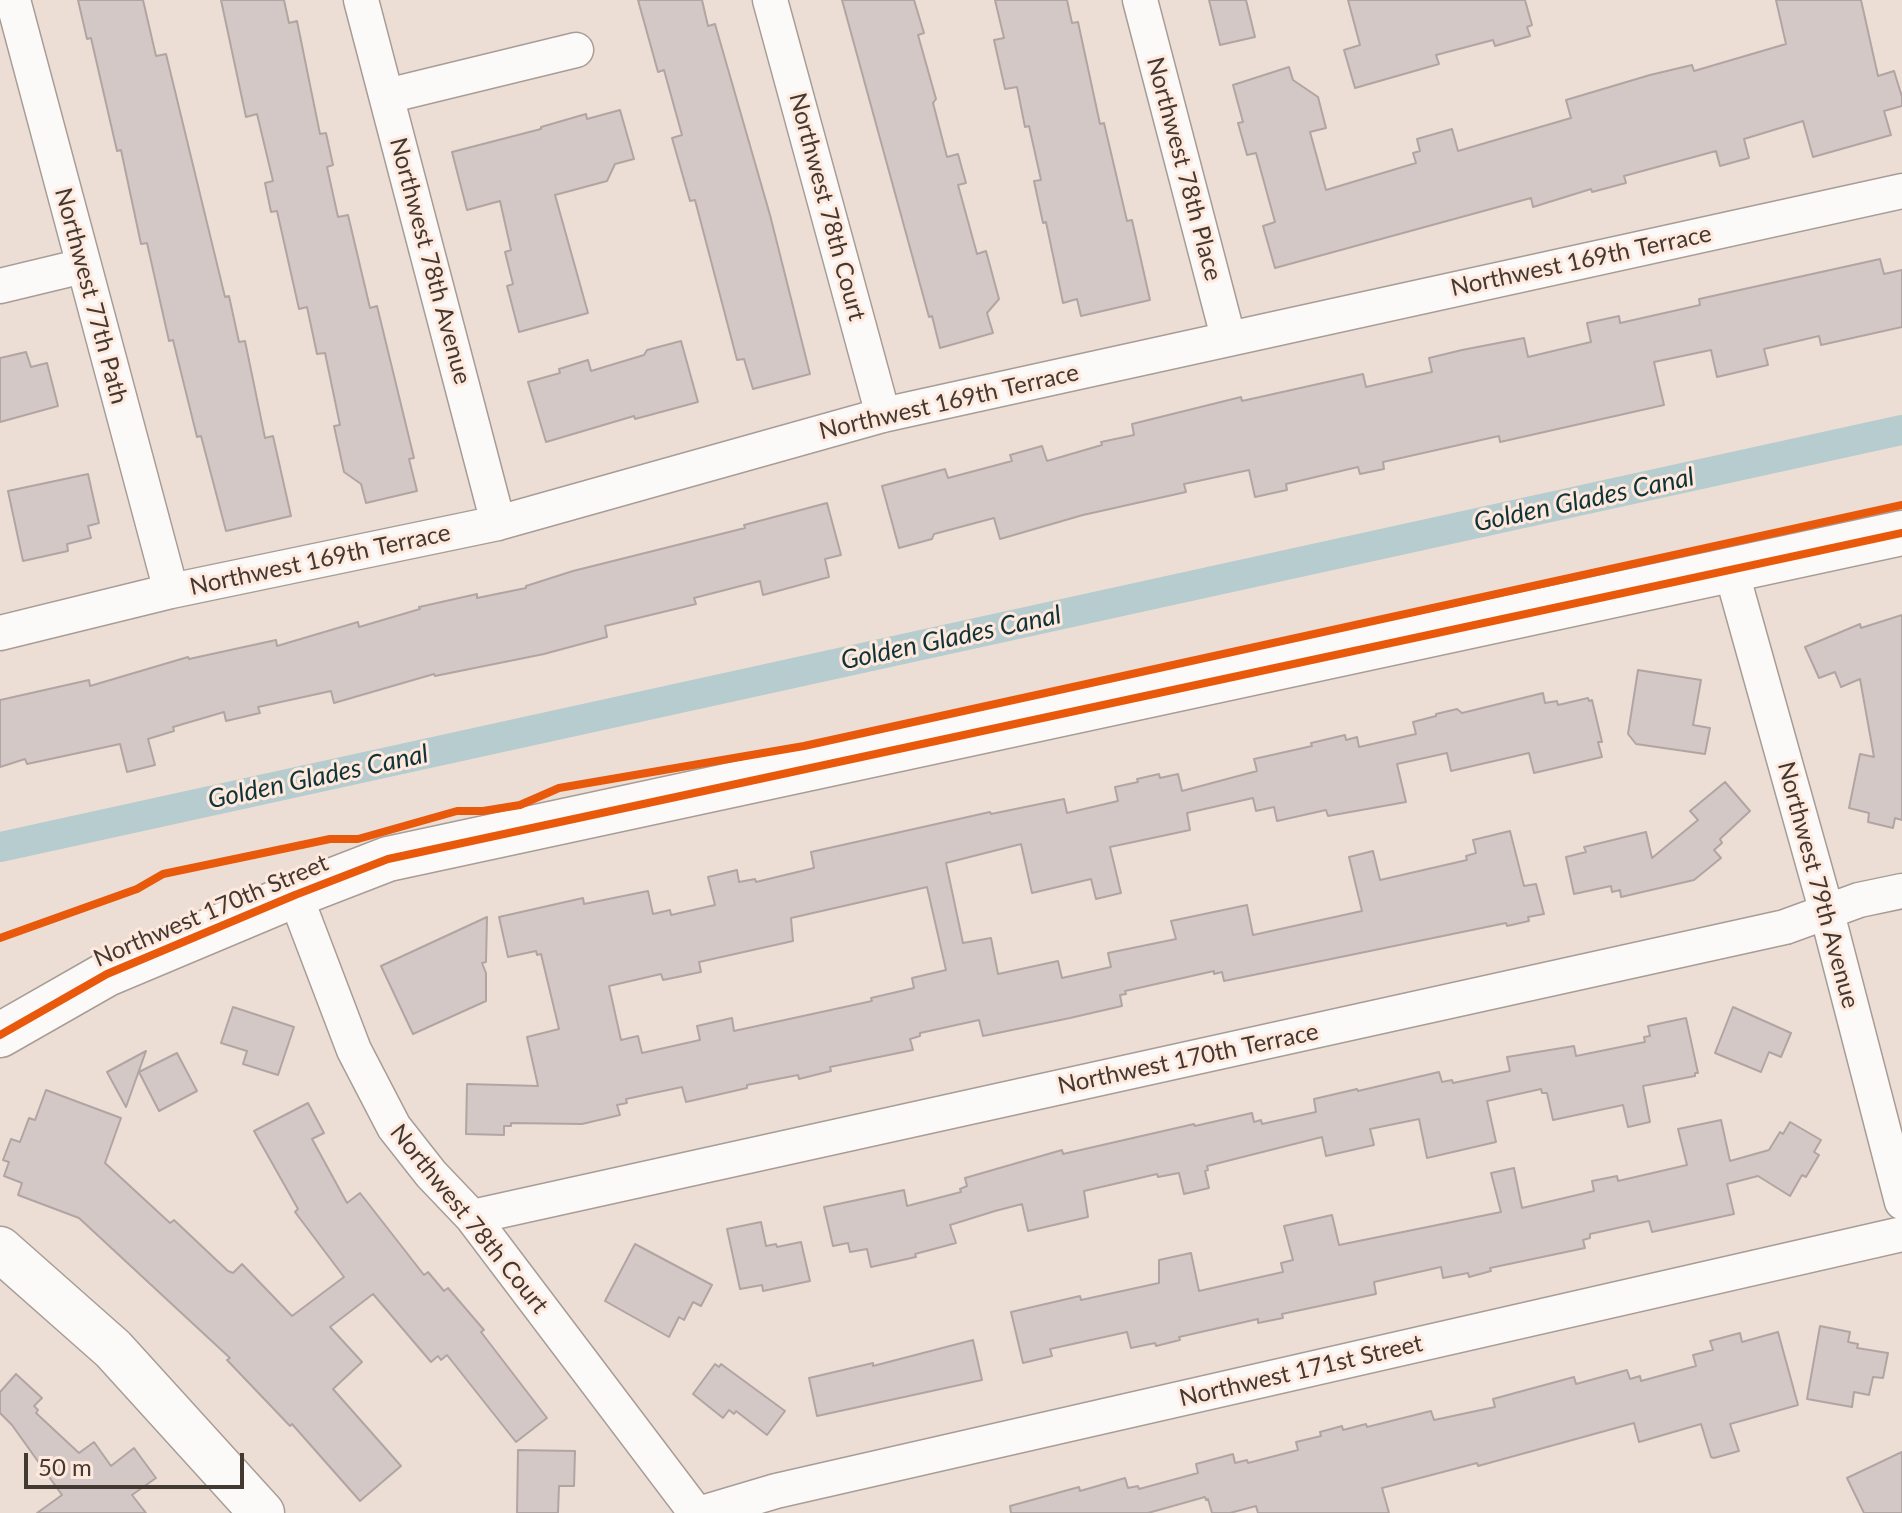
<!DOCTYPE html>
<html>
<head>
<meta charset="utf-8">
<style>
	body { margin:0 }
	#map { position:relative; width:1902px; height:1513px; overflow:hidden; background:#ecded5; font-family:Lato,sans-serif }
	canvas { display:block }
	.scale { position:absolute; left:24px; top:1453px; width:220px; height:36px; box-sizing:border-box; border:4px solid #433933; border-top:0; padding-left:10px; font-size:24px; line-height:28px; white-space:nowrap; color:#433933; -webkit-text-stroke:6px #ffe9dd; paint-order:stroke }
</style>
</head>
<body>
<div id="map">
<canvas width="1902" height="1513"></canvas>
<div class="scale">50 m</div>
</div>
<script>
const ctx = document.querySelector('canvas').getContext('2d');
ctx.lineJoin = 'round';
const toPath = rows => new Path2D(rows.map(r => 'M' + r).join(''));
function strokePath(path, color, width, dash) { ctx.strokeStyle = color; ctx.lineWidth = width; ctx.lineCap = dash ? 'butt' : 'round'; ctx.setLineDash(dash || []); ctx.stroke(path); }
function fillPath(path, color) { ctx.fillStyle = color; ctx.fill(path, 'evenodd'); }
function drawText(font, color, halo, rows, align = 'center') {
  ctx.font = font + ' Lato,sans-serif'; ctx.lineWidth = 6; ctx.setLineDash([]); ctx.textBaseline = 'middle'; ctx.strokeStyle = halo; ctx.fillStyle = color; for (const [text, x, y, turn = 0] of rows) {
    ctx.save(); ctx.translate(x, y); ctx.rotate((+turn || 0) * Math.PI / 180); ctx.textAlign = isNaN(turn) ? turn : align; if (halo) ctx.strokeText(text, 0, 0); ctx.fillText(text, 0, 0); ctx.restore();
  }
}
const canal = toPath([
	[0,847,1902,430]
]);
const building = toPath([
	[78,0,143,0,156,56,166,54,225,297,229,296,239,342,245,341,265,438,273,436,291,516,226,531,201,436,197,437,173,340,169,341,147,243,141,244,121,150,117,151,91,38,87,39,78,0],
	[221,0,284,0,289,23,297,21,320,134,326,133,333,165,327,167,338,217,348,215,370,308,377,306,414,458,409,459,417,491,366,503,361,484,344,472,334,426,340,425,325,353,317,354,307,307,299,309,277,211,271,212,265,183,273,181,257,114,246,117,221,0],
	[638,0,702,0,708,26,715,24,770,215,810,374,753,389,744,359,737,360,695,200,690,201,672,138,682,135,664,70,658,72,638,0],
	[842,0,914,0,924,33,918,35,936,99,933,103,947,157,958,154,966,183,958,185,977,254,986,251,999,299,987,313,993,333,940,348,932,316,929,317,842,0],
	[995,0,1067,0,1072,23,1078,22,1100,124,1104,123,1127,221,1132,220,1150,300,1081,316,1077,299,1063,303,1046,222,1043,223,1034,181,1041,180,1029,126,1025,127,1017,87,1005,89,994,40,1004,38,995,0],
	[1209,0,1246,0,1255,37,1220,45,1209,0],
	[1348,0,1525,0,1532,25,1527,27,1530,36,1495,46,1493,40,1436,55,1439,64,1355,88,1344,50,1360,45,1348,0],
	[1776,0,1861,0,1878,76,1894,71,1902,97,1902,106,1884,111,1891,135,1813,157,1803,121,1744,139,1749,158,1720,166,1716,151,1624,176,1626,183,1592,192,1591,189,1533,207,1531,198,1275,268,1263,226,1275,222,1256,153,1247,155,1238,123,1243,122,1233,85,1289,67,1293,80,1318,97,1326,128,1310,132,1326,190,1416,163,1413,153,1420,151,1417,139,1452,129,1458,151,1571,118,1566,100,1650,75,1692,65,1694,71,1786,44,1776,0],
	[620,110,634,159,615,164,607,181,555,195,588,313,519,332,507,286,513,284,505,252,511,250,500,201,467,210,452,152,541,129,541,127,586,114,587,119,620,110],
	[1880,259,1884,274,1902,270,1902,327,1821,345,1819,336,1764,349,1768,365,1717,377,1711,350,1654,362,1664,405,1500,442,1499,436,1383,462,1384,469,1360,474,1358,467,1286,484,1287,490,1255,497,1249,470,1184,484,1186,492,1083,515,1000,539,994,518,934,534,932,539,899,548,882,486,945,469,948,478,1012,461,1010,455,1042,446,1047,461,1102,445,1101,442,1134,435,1132,424,1241,397,1242,401,1363,374,1366,387,1432,372,1429,358,1462,350,1524,338,1528,357,1591,342,1587,323,1619,316,1620,323,1700,305,1699,299,1880,259],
	[681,341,698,402,635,419,634,416,546,442,528,382,560,373,559,369,588,360,591,371,644,355,647,350,681,341],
	[26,352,31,367,47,363,58,406,0,422,0,358,26,352],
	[88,474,99,523,88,526,91,538,67,544,68,551,23,561,8,491,88,474],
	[827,503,841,555,825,559,829,577,763,595,760,581,694,598,696,604,605,626,607,637,544,654,435,676,434,674,334,703,331,691,258,707,260,713,226,721,224,712,173,727,174,731,148,739,155,765,127,772,120,744,27,764,25,759,0,767,0,700,89,680,90,686,188,657,189,659,276,640,277,646,358,622,359,627,420,609,419,607,477,594,477,598,526,588,526,586,573,571,745,528,744,525,827,503],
	[1902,615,1902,820,1895,818,1893,828,1868,822,1869,813,1849,808,1860,754,1874,757,1860,679,1841,687,1835,672,1819,678,1805,647,1860,624,1861,628,1902,615],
	[1638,670,1701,680,1693,725,1710,728,1705,754,1636,744,1628,734,1638,670],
	[1543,693,1545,703,1557,701,1558,705,1588,698,1589,701,1592,700,1602,742,1598,742,1602,757,1534,773,1529,753,1451,771,1447,753,1397,764,1406,802,1328,816,1326,810,1277,821,1274,807,1256,811,1253,798,1187,813,1190,830,1110,847,1121,893,1096,899,1091,879,1032,893,1021,844,946,863,963,943,991,938,998,974,1058,961,1062,978,1111,967,1108,953,1176,939,1171,921,1247,905,1253,935,1362,911,1349,857,1373,851,1380,880,1467,860,1466,856,1476,853,1473,840,1510,831,1524,886,1536,884,1544,914,1528,917,1529,921,1507,926,1506,923,1224,981,1222,972,1214,974,1214,971,1125,991,1126,994,1120,995,1122,1006,1070,1018,983,1036,979,1020,920,1033,920,1036,910,1039,913,1050,830,1067,831,1071,799,1079,798,1075,747,1085,747,1088,686,1102,682,1087,626,1099,627,1103,617,1105,620,1115,582,1124,511,1123,511,1126,504,1126,504,1135,466,1134,467,1084,538,1086,527,1037,559,1029,541,954,537,955,536,951,508,957,499,917,583,898,584,904,648,891,653,914,670,910,671,915,715,905,708,877,737,870,739,882,755,879,756,882,814,868,811,852,990,812,991,814,1064,799,1067,813,1118,801,1115,787,1138,782,1137,779,1159,774,1160,778,1178,774,1182,791,1257,771,1254,759,1312,746,1311,743,1345,735,1346,740,1357,737,1359,747,1416,734,1413,722,1436,716,1436,714,1457,709,1462,713,1543,693],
	[927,887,946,970,912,978,914,988,871,998,872,1001,734,1031,732,1018,697,1026,700,1040,642,1053,638,1036,621,1040,609,986,661,974,663,980,701,972,699,962,793,941,791,918,927,887],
	[1725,782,1750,811,1720,839,1722,843,1714,850,1721,858,1694,880,1621,897,1620,890,1612,892,1611,886,1574,894,1566,857,1586,852,1584,847,1646,832,1652,858,1698,820,1690,811,1725,782],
	[487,917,486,962,482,963,486,973,486,1001,413,1034,381,966,487,917],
	[233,1007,294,1027,278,1075,243,1064,247,1051,221,1043,233,1007],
	[1733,1007,1791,1033,1781,1057,1769,1052,1761,1072,1715,1053,1733,1007],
	[1686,1018,1698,1073,1695,1073,1695,1076,1643,1086,1650,1122,1628,1127,1623,1105,1553,1120,1547,1093,1542,1093,1541,1089,1487,1101,1496,1142,1427,1158,1419,1119,1370,1129,1374,1145,1326,1156,1322,1137,1207,1166,1208,1170,1205,1171,1209,1188,1184,1194,1179,1173,1158,1177,1157,1174,1084,1191,1088,1217,1028,1231,1022,1204,995,1211,950,1225,956,1243,915,1254,916,1257,871,1267,867,1249,850,1252,848,1243,833,1246,824,1207,904,1190,907,1206,961,1192,960,1189,967,1186,965,1178,1062,1150,1063,1154,1194,1124,1195,1126,1252,1113,1254,1122,1261,1120,1262,1124,1316,1112,1314,1099,1357,1089,1358,1091,1439,1072,1442,1082,1452,1080,1453,1083,1510,1071,1507,1057,1574,1046,1576,1056,1645,1042,1644,1037,1650,1036,1648,1026,1686,1018],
	[146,1051,126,1107,107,1072,146,1051],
	[177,1053,197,1091,159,1111,139,1072,177,1053],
	[46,1090,121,1118,105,1163,170,1223,174,1220,228,1271,233,1273,242,1264,292,1316,344,1277,295,1212,298,1209,254,1131,308,1103,324,1133,312,1139,347,1203,360,1193,424,1275,428,1272,444,1291,448,1288,484,1330,481,1332,547,1418,516,1442,447,1355,441,1360,438,1356,431,1362,373,1294,330,1327,362,1362,333,1389,401,1466,360,1501,292,1424,290,1426,227,1360,230,1358,79,1218,18,1195,22,1183,4,1176,9,1162,3,1160,11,1139,20,1142,29,1118,35,1120,46,1090],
	[1721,1120,1730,1161,1769,1150,1780,1132,1783,1134,1790,1122,1821,1140,1814,1152,1819,1155,1806,1177,1802,1175,1790,1196,1758,1176,1727,1184,1734,1214,1652,1232,1649,1221,1590,1234,1590,1238,1583,1240,1585,1248,1490,1268,1491,1271,1469,1277,1468,1273,1443,1278,1441,1267,1374,1282,1376,1294,1282,1314,1283,1318,1258,1323,1258,1319,1179,1337,1180,1340,1156,1346,1155,1343,1131,1348,1127,1332,1050,1349,1052,1356,1023,1363,1011,1312,1080,1296,1081,1300,1159,1283,1159,1260,1191,1253,1199,1291,1283,1272,1281,1263,1293,1260,1284,1226,1332,1215,1339,1245,1501,1212,1491,1173,1514,1168,1522,1208,1594,1191,1592,1181,1617,1176,1618,1181,1687,1165,1678,1129,1721,1120],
	[761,1222,766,1246,776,1244,777,1247,801,1242,810,1281,763,1291,762,1285,740,1289,727,1229,761,1222],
	[635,1244,712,1285,701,1306,693,1302,684,1320,679,1317,669,1337,605,1301,635,1244],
	[1820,1326,1850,1332,1848,1342,1858,1344,1857,1348,1888,1353,1883,1378,1873,1377,1869,1395,1854,1392,1852,1407,1807,1399,1820,1326],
	[1778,1332,1798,1405,1730,1424,1739,1451,1714,1458,1711,1457,1701,1424,1639,1442,1634,1423,1478,1466,1477,1463,1382,1488,1389,1513,1258,1513,1256,1506,1230,1513,1212,1513,1208,1499,1206,1500,1205,1497,1148,1513,1011,1513,1010,1506,1079,1487,1080,1491,1125,1478,1128,1488,1138,1486,1139,1489,1198,1473,1196,1464,1233,1454,1235,1463,1247,1460,1248,1463,1298,1450,1296,1442,1321,1436,1320,1432,1342,1426,1343,1430,1366,1424,1367,1427,1431,1411,1434,1420,1495,1407,1493,1399,1574,1377,1576,1384,1627,1370,1630,1379,1640,1376,1641,1381,1696,1366,1693,1355,1713,1350,1710,1341,1740,1333,1742,1342,1778,1332],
	[973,1340,982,1380,817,1416,809,1378,873,1363,873,1366,973,1340],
	[715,1364,719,1367,721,1364,785,1411,767,1435,736,1411,734,1414,729,1410,723,1418,693,1394,715,1364],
	[16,1374,42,1398,34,1406,38,1410,36,1413,79,1453,94,1442,111,1466,134,1448,156,1478,132,1495,146,1513,37,1513,62,1495,12,1425,0,1413,0,1392,16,1374],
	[518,1450,575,1451,574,1486,559,1486,558,1513,517,1513,518,1450],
	[1902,1452,1902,1513,1864,1513,1847,1478,1902,1452]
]);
const minor = toPath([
	[13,0,171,591],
	[361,0,498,523],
	[770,0,883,415],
	[1140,0,1228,337],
	[387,96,576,50],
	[0,286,83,266],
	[1731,570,1827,913,1902,1202],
	[0,633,171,591,498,523,883,415,1902,191],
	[295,895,354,1050,394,1127,431,1174,472,1217,696,1513],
	[472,1217,1785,927,1859,900,1902,891],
	[702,1513,776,1491,1902,1234]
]);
const tertiary = toPath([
	[0,1035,107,974,295,895,388,859,1902,533],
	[0,1249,113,1349,262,1513]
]);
const cycleway = toPath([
	[0,938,137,889,163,874,330,839,358,839,457,811,483,811,520,805,559,788,804,746,1902,505],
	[0,1035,107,974,295,895,388,859,1902,533]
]);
const streetNames = [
	["Northwest 78th Place",1184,169,75],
	["Northwest 78th Court",827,207,75],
	["Northwest 78th Avenue",430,261,75],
	["Northwest 169th Terrace",1581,261,-12],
	["Northwest 77th Path",91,296,75],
	["Northwest 169th Terrace",949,402,-13],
	["Northwest 169th Terrace",320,560,-12],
	["Northwest 79th Avenue",1818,885,75],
	["Northwest 170th Street",211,911,-23],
	["Northwest 170th Terrace",1188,1059,-12],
	["Northwest 78th Court",469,1219,51],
	["Northwest 171st Street",1301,1371,-13]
];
const waterNames = [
	["Golden Glades Canal",1584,500,-12],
	["Golden Glades Canal",951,638,-12],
	["Golden Glades Canal",318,777,-12]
];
strokePath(canal, '#b6ccce', 30);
fillPath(building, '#d4c8c6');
strokePath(building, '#b1a5a4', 2);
strokePath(minor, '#a89d96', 37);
strokePath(tertiary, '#a89d96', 47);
strokePath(minor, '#fcfaf9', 34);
strokePath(tertiary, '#fcfaf9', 44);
strokePath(cycleway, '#e8590c', 8);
drawText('24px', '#433933', '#ffe9dd', streetNames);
drawText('italic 26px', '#0e3439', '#ffe9dd', waterNames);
</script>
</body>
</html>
